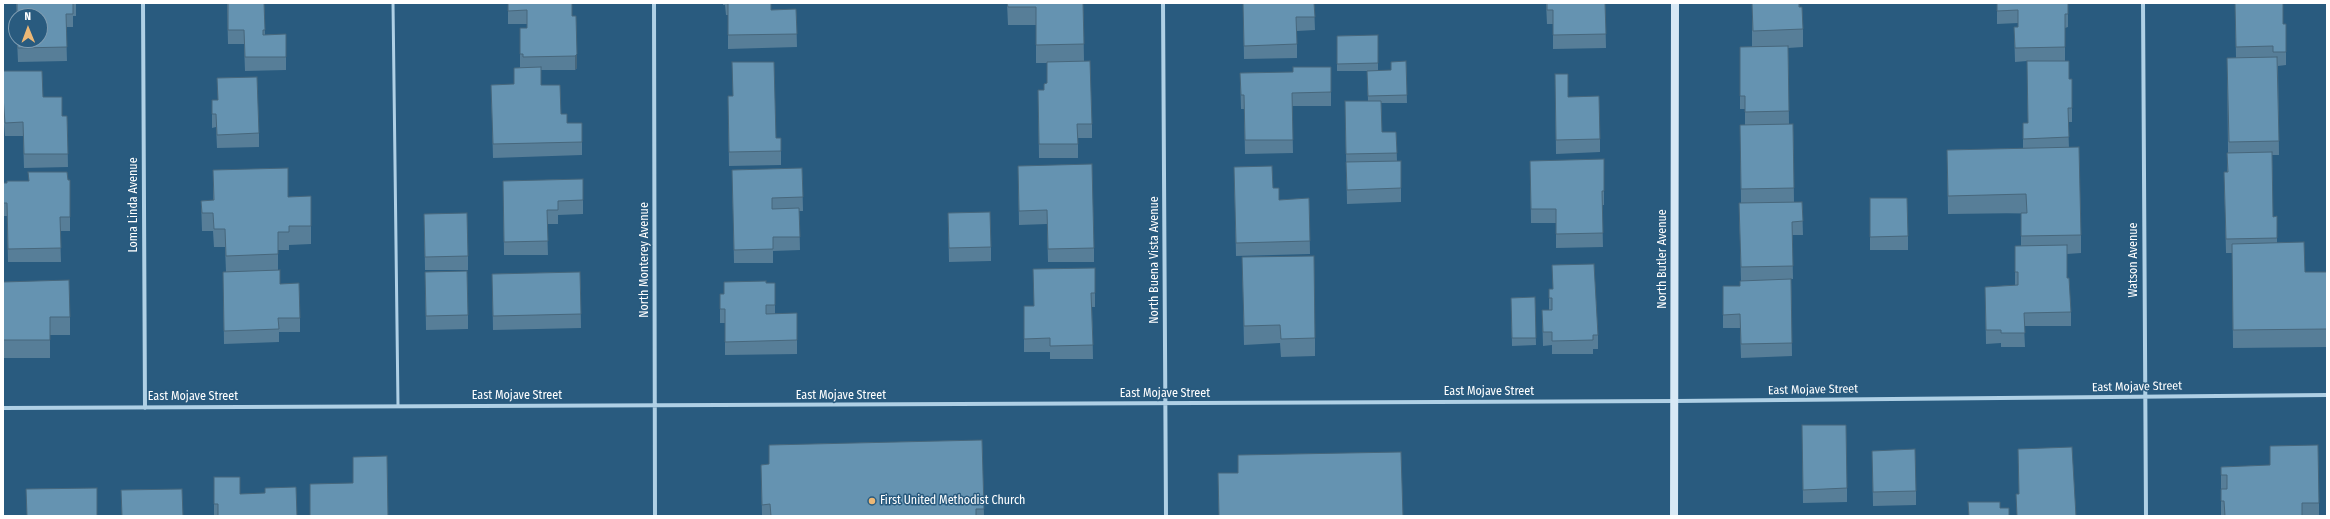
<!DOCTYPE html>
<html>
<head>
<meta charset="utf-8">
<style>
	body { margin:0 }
	#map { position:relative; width:2330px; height:519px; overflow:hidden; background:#295b7f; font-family:"Fira Sans Condensed",sans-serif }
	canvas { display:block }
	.frame { position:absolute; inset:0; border:4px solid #fff; pointer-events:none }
	.north { position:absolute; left:8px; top:8px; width:40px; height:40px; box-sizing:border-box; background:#295b7f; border:1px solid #7f9db2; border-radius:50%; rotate:359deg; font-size:11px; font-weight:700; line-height:16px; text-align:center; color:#fff }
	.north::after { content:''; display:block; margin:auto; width:14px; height:18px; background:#ecb876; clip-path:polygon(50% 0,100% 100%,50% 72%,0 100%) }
</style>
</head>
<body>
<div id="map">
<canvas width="2330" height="519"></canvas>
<div class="frame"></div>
<div class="north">N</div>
</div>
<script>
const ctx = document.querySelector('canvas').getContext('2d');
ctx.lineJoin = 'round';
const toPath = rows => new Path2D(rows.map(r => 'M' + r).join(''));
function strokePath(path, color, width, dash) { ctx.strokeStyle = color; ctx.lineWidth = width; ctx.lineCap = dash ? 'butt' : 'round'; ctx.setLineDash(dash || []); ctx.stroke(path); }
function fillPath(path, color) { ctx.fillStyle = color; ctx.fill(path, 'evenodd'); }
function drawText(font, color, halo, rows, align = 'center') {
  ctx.font = font + ' "Fira Sans Condensed",sans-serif'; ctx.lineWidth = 3; ctx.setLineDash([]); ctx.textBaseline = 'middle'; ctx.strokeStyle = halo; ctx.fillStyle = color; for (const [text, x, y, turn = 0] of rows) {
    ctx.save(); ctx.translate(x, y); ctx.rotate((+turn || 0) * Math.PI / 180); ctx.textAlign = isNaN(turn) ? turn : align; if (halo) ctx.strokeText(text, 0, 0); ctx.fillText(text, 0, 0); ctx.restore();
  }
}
const lane = toPath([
	[393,3,398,406]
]);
const street = toPath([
	[143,3,145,408],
	[654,3,655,516],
	[1163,3,1166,516],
	[2143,3,2146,516],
	[3,408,1675,401,2327,395]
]);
const secondary = toPath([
	[1674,516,1675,3]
]);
const wall = toPath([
	[16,3,76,3,76,16,73,16,73,27,66,27,67,61,18,62,17,40,40,40,40,16,17,16],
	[227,3,264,3,265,35,286,34,286,70,245,71,244,44,228,44],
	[508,3,572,16,577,68,575,70,541,70,541,85,567,123,582,123,582,155,493,158,491,85,514,84,520,67,520,28,527,28,527,24,508,24],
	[723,3,771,3,771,10,796,9,797,47,728,49,728,15,726,15,725,5,723,5],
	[1007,3,1083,3,1084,61,1092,124,1092,138,1078,138,1078,158,1039,158,1038,90,1044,90,1047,83,1047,63,1036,63,1036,25,1008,25],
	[1243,3,1314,3,1315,30,1297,31,1297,58,1244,59],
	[1546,3,1605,3,1606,48,1553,49,1553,24,1547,24],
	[1752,3,1799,3,1803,29,1803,47,1788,48,1789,124,1793,124,1794,202,1741,203,1740,125,1745,125,1745,109,1740,109,1740,47,1752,47],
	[1997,3,2068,3,2068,27,2065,28,2065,61,2069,79,2072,108,2072,122,2068,122,2069,148,2081,235,2081,253,2067,254,2067,278,2071,312,2071,326,2024,326,2025,347,2001,347,2001,343,1986,344,1985,287,2015,285,2015,246,2021,246,2021,213,2026,213,1948,214,1947,150,2023,149,2023,123,2028,123,2027,61,2015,62,2014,27,2018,27,2018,23,1997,24],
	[2235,3,2283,3,2283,24,2286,24,2286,65,2278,66,2279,155,2272,155,2273,217,2277,216,2277,243,2305,272,2327,286,2327,347,2233,348,2232,253,2226,253,2224,172,2227,172,2228,152,2227,58,2236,58],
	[1378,35,1378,70,1391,70,1406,61,1407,103,1381,103,1382,132,1396,132,1397,161,1401,161,1401,202,1347,204,1345,101,1368,101,1367,71,1337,71,1337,36],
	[1331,67,1331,106,1292,106,1293,153,1245,154,1244,109,1241,109,1240,73,1293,72],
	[3,71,43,97,62,116,67,116,68,167,24,168,23,136,5,136,3,110],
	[1555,74,1568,97,1600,139,1600,152,1556,154],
	[728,96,776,138,781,138,781,165,729,166],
	[212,100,259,133,259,147,217,148,216,127,212,128],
	[1530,161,1604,191,1604,205,1602,205,1603,247,1556,248,1556,223,1531,223],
	[1018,166,1094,248,1094,262,1048,262,1047,224,1019,225],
	[1234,167,1273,188,1279,200,1309,198,1310,254,1236,256],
	[802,168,803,211,799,211,800,250,773,251,773,263,734,263,732,170],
	[213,170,288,197,311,196,311,244,289,245,289,250,278,250,278,270,280,284,300,318,300,332,279,332,279,342,224,344,223,272,226,272,225,247,214,247,213,231,202,231,201,201,213,200],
	[583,179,583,214,558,215,558,224,547,224,548,255,504,255,503,181],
	[70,180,70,231,60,231,61,262,8,262,7,216,3,216,3,183],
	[1870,198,1908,236,1908,250,1870,250],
	[1802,202,1803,235,1792,235,1793,279,1791,279,1792,356,1741,358,1740,328,1723,328,1723,300,1740,286,1741,281,1739,203],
	[948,213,991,247,991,261,949,262],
	[424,214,468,256,468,270,425,270],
	[1242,257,1315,338,1315,356,1281,357,1280,343,1244,345],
	[1095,268,1095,307,1092,307,1093,359,1050,359,1050,352,1024,352,1024,306,1034,306],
	[425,272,468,315,468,329,426,330],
	[580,272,581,328,493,330,492,274],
	[3,282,70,317,70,335,50,335,50,358,3,358],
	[766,283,775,305,775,314,797,313,797,354,725,355,725,323,720,323,720,308,724,294],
	[1549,289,1598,335,1598,349,1593,349,1593,354,1552,354,1552,345,1543,346,1542,310,1549,310],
	[1535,297,1536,345,1512,346,1511,298],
	[1802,425,1847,488,1847,502,1803,503],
	[982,440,984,516,762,516,761,465,769,464,769,445],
	[2270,446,2319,503,2319,516,2221,516,2221,467,2270,465],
	[1872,451,1916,491,1916,505,1873,506],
	[1218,473,1403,516,1219,516],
	[214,477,240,494,297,516,214,516]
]);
const shadedWall = toPath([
	[577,54,577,68,575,70,575,56]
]);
const building = toPath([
	[17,3,73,3,73,14,66,14,67,47,18,48,17,40,40,40,40,16,17,16,17,3],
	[228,3,264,3,265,30,263,30,263,35,286,34,286,57,245,57,244,30,228,30,228,3],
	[508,3,572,3,572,16,576,16,577,54,575,56,523,57,523,54,520,54,520,28,527,28,527,10,508,11,508,3],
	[728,3,771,3,771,10,796,9,797,34,728,35,728,3],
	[1007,3,1083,3,1084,44,1036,45,1036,7,1008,7,1007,3],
	[1243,3,1314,3,1315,17,1296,17,1297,44,1244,46,1243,3],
	[1547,3,1605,3,1606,34,1553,35,1553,10,1547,10,1547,3],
	[1752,3,1799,3,1799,7,1802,7,1803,29,1753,31,1752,3],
	[1997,3,2068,3,2068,14,2065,14,2065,47,2015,48,2014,27,2018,27,2018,10,1997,11,1997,3],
	[2235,3,2283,3,2283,24,2286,24,2286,52,2273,52,2273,46,2236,47,2235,3],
	[1378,35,1378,63,1337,64,1337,36,1378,35],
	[1788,46,1789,111,1745,112,1745,96,1740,96,1740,47,1788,46],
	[2277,57,2279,141,2229,142,2227,58,2277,57],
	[1090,61,1092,124,1077,124,1078,144,1039,144,1038,90,1044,90,1044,84,1047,83,1047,62,1090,61],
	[1406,61,1407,95,1368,96,1367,71,1391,70,1391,62,1406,61],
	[2027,61,2069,61,2069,79,2072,79,2072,108,2068,108,2069,137,2023,139,2023,123,2028,123,2027,61],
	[732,62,774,62,776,138,781,138,781,151,729,152,728,96,733,96,732,62],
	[541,67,541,85,560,85,561,114,567,114,567,123,582,123,582,142,493,144,491,85,514,84,514,68,541,67],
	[1293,67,1331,67,1331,92,1292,93,1293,140,1245,140,1244,95,1241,95,1240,73,1293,72,1293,67],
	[3,71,42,71,43,97,62,97,62,116,67,116,68,154,24,154,23,122,5,123,3,96,3,71],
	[1555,74,1568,74,1568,97,1599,96,1600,139,1556,140,1555,74],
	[257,77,259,133,217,135,216,114,212,114,212,100,218,100,217,78,257,77],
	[1345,101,1381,101,1382,132,1396,132,1397,153,1346,154,1345,101],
	[1793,124,1794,188,1741,189,1740,125,1793,124],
	[2079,147,2081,235,2021,236,2021,213,2027,213,2026,194,1948,196,1947,150,2079,147],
	[2272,152,2273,217,2277,216,2277,238,2226,239,2224,172,2228,172,2227,153,2272,152],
	[1604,159,1604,191,1602,191,1603,233,1556,234,1556,209,1531,209,1530,161,1604,159],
	[1401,161,1401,188,1347,190,1346,162,1401,161],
	[1092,164,1094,248,1048,249,1047,210,1019,211,1018,166,1092,164],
	[1272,166,1273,188,1279,188,1279,200,1309,198,1310,241,1236,243,1234,167,1272,166],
	[288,168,288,197,311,196,311,226,289,226,289,232,278,232,278,254,226,256,225,229,214,229,213,213,202,213,201,201,214,200,213,170,288,168],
	[802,168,803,197,772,198,772,209,799,208,800,237,773,237,773,249,734,250,732,170,802,168],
	[28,172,67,172,68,180,70,180,70,217,60,217,61,248,8,249,7,203,3,203,3,183,7,183,7,181,29,181,28,172],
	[583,179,583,200,558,201,558,210,547,210,548,241,504,242,503,181,583,179],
	[1870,198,1907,198,1908,236,1870,237,1870,198],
	[1802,202,1803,221,1792,222,1793,266,1741,267,1739,203,1802,202],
	[990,212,991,247,949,248,948,213,990,212],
	[467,213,468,256,425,257,424,214,467,213],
	[2304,242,2305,272,2327,272,2327,329,2233,330,2232,244,2304,242],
	[2067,245,2067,278,2069,278,2071,312,2024,313,2025,333,2001,333,2001,330,1986,330,1985,287,2018,285,2018,272,2015,272,2015,246,2067,245],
	[1314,256,1315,338,1281,339,1280,325,1244,326,1242,257,1314,256],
	[1594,264,1598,335,1593,335,1593,340,1552,341,1552,332,1543,332,1542,310,1552,310,1552,298,1549,298,1549,289,1553,289,1552,265,1594,264],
	[1095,268,1095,293,1091,293,1093,345,1050,346,1050,338,1024,339,1024,306,1034,306,1033,269,1095,268],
	[280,270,280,284,299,283,300,318,278,318,279,329,224,331,223,272,280,270],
	[467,271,468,315,426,316,425,272,467,271],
	[580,272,581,314,493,316,492,274,580,272],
	[1791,279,1792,343,1741,344,1740,314,1723,315,1723,286,1740,286,1740,281,1791,279],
	[69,280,70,317,50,317,50,340,3,340,3,282,69,280],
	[766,281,766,283,775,283,775,305,766,305,766,314,797,313,797,340,725,342,725,309,720,309,720,294,724,294,724,282,766,281],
	[1535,297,1536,338,1512,338,1511,298,1535,297],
	[1802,425,1846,425,1847,488,1803,490,1802,425],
	[982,440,984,509,976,509,976,516,771,516,770,504,762,505,761,465,769,464,769,445,982,440],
	[2318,445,2319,503,2302,503,2302,516,2225,516,2224,501,2221,501,2221,489,2227,489,2227,475,2221,475,2221,467,2270,465,2270,446,2318,445],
	[2072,447,2076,516,2017,516,2016,494,2019,494,2018,449,2072,447],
	[1915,449,1916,491,1873,492,1872,451,1915,449],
	[1401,452,1403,516,1219,516,1218,473,1238,473,1238,455,1401,452],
	[387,456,388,516,310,516,310,484,353,483,353,457,387,456],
	[214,477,240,477,240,494,265,493,265,488,296,487,297,516,218,516,218,504,214,504,214,477],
	[97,488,97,516,27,516,26,489,97,488],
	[182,489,183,516,122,516,121,490,182,489],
	[1968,502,2000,502,2000,508,2009,508,2009,516,1969,516,1968,502]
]);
const markers = [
	[872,501,4,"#ecb876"]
];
const streetNames = [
	["Loma Linda Avenue",134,205,-90],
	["North Butler Avenue",1663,259,-90],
	["North Monterey Avenue",645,260,-90],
	["North Buena Vista Avenue",1155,260,-90],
	["Watson Avenue",2134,260,-90],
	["East Mojave Street",2137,387,-1],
	["East Mojave Street",1813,390,-1],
	["East Mojave Street",1489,392],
	["East Mojave Street",1165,394],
	["East Mojave Street",517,396],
	["East Mojave Street",841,396],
	["East Mojave Street",193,397]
];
const poiNames = [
	["First United Methodist Church",880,501]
];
strokePath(lane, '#afd0e5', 3);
strokePath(street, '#afd0e5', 4);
strokePath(secondary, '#d8e9f5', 8);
fillPath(wall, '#577e98');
fillPath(shadedWall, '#47677c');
fillPath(building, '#6593b1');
strokePath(building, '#47677c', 1);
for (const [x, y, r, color] of markers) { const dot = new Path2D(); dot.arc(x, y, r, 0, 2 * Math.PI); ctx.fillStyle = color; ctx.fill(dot); strokePath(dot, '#295b7f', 1.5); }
drawText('12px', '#fff', '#295b7f', streetNames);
drawText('12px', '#fff', '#295b7f', poiNames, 'left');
</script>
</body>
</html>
